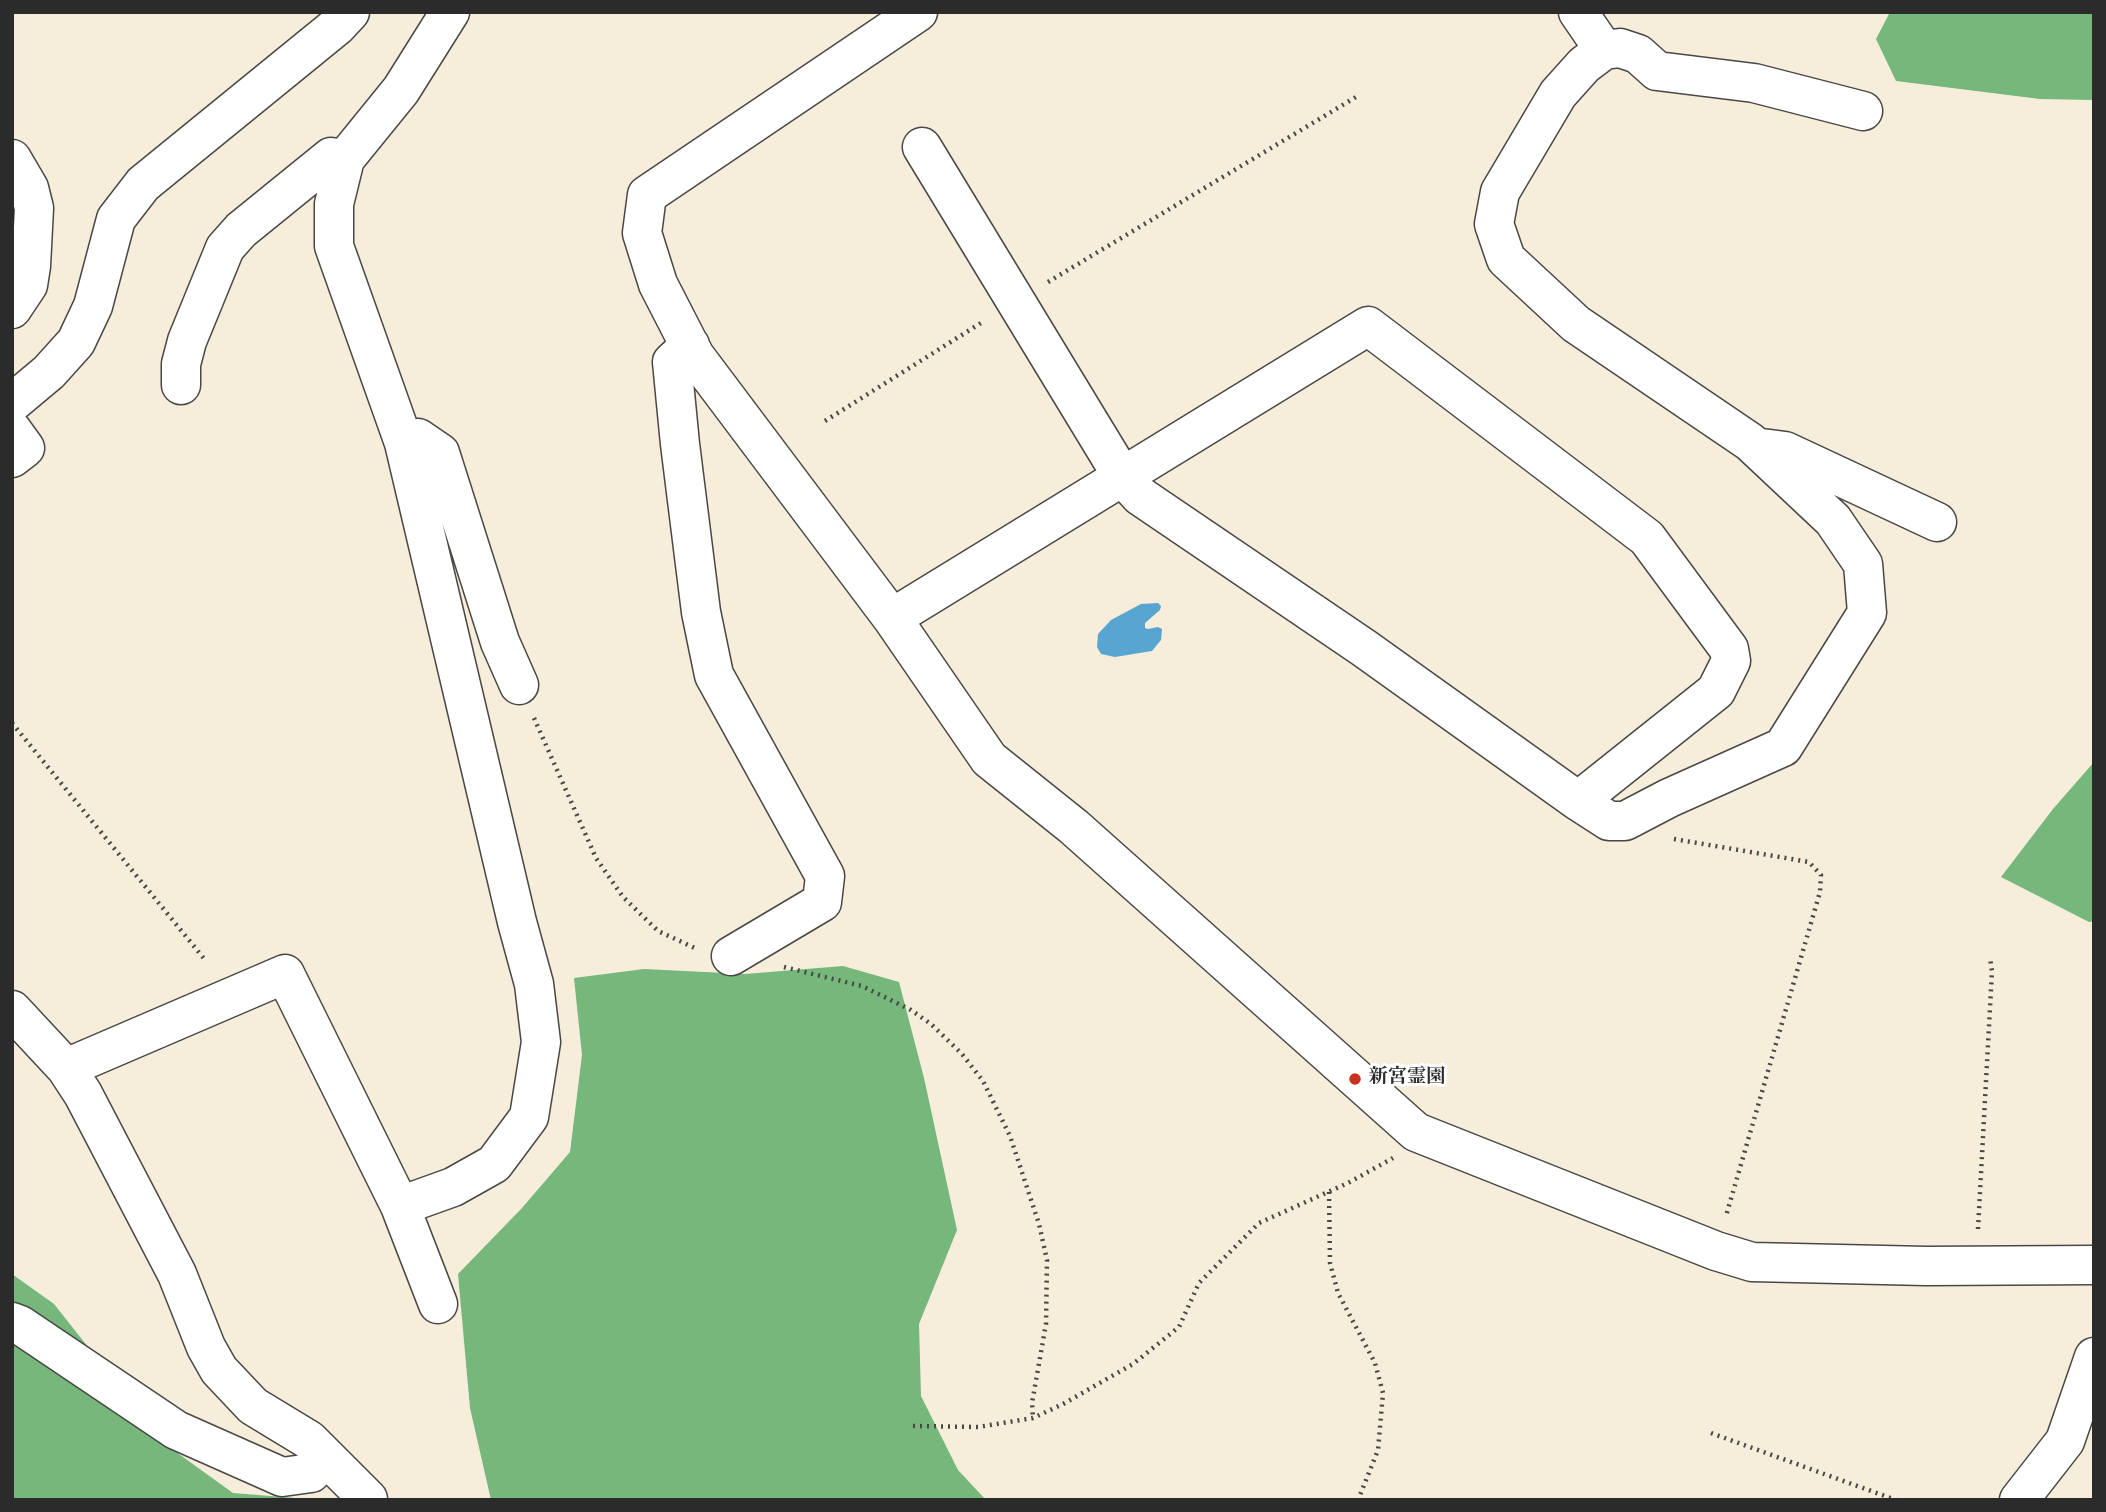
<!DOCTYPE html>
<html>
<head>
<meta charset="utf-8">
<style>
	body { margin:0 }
	#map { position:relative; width:2106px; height:1512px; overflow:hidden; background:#f6eddb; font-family:Vollkorn,serif }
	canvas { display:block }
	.frame { position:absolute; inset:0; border:14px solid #2b2b2b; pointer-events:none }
</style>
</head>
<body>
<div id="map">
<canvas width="2106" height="1512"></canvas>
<div class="frame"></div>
</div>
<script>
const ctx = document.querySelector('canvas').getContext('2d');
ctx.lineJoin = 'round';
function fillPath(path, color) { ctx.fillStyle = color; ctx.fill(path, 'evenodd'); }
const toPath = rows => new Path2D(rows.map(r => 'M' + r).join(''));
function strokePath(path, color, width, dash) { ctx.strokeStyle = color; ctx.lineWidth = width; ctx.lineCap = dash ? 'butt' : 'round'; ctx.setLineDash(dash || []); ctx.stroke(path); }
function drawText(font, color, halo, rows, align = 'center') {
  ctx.font = font + ' Vollkorn,"Noto Serif JP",serif'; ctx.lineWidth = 6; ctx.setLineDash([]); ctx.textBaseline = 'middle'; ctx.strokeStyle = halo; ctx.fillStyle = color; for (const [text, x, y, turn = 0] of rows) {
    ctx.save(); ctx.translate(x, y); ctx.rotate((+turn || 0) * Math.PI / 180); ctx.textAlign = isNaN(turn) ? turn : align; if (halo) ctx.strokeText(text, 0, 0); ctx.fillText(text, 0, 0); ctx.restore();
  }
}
const forest = toPath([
	[1890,12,2094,12,2094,100,2040,99,1896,81,1876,39],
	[2094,762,2094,921,2089,922,2001,877,2053,809],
	[843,966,899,982,924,1078,957,1230,919,1324,921,1396,958,1470,986,1500,491,1500,470,1408,458,1274,522,1208,570,1152,582,1055,574,978,644,969,745,974],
	[12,1274,54,1304,165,1444,233,1493,320,1500,12,1500]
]);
const water = toPath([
	[1158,603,1161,606,1160,610,1145,623,1145,628,1148,629,1158,627,1162,629,1161,640,1152,651,1115,657,1101,654,1097,647,1098,634,1111,620,1141,604]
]);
const path = toPath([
	[1048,282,1356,97],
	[825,421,984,321],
	[534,718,596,858,623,897,658,931,697,949],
	[12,723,206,961],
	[1674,839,1809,862,1821,875,1820,892,1726,1216],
	[784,967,862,986,911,1010,931,1024,962,1054,983,1081,1010,1136,1039,1224,1047,1260,1046,1324,1032,1403,1033,1418],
	[1329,1192,1330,1263,1338,1293,1375,1363,1383,1393,1378,1450,1358,1500],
	[1978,1229,1992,971,1990,958],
	[913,1426,978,1427,1033,1418,1063,1404,1133,1364,1179,1327,1199,1283,1259,1223,1348,1183,1393,1158],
	[1711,1433,1896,1500]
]);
const minor = toPath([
	[918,12,647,195,642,233,658,284,695,356,892,618,989,759,1074,827,1416,1132,1716,1251,1752,1262,1926,1266,2094,1265],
	[1578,12,1604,50],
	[922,147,1122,476,1140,496,1364,648,1578,801,1609,821,1625,821,1669,798,1783,747,1867,613,1863,564,1833,520,1750,442,1576,324,1506,259,1494,224,1500,192,1558,94,1584,65,1604,50,1620,48,1638,54,1657,71,1754,83,1863,111],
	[12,159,29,188,34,208,31,266,28,285,12,309],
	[690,345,672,362,680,444,701,612,714,675,825,876,822,902,731,956],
	[181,385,181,364,187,341,225,248,241,230,331,157,345,159],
	[12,403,49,372,76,342,93,306,116,219,143,184,337,26,350,12],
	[12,430,25,448,12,458],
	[404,443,418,438,440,453,500,642,519,685],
	[1762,448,1785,451,1937,522],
	[892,618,1368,326,1647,538,1729,649,1731,661,1716,691,1578,801],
	[12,1010,66,1068,285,974,400,1206,453,1187,494,1164,529,1117,541,1042,534,984,517,922,404,443,334,246,334,204,345,159,401,90,450,12],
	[66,1068,83,1094,177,1274,206,1347,219,1370,253,1406,309,1440,368,1499],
	[400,1206,438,1304],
	[12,1322,20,1325,176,1430,282,1477,311,1473,326,1458],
	[2019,1500,2065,1441,2094,1357]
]);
const markers = [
	[1355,1079,7,"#c8321e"]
];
const poiNames = [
	["新宮霊園",1369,1079]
];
fillPath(forest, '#76b87b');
fillPath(water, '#59a5d2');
strokePath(minor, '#494845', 41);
strokePath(path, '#494845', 4.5, [2, 5]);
strokePath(minor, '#fff', 38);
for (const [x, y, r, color] of markers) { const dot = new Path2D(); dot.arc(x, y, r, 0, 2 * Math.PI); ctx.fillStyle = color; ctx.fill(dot); strokePath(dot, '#fff', 2.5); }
drawText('bold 19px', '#2b2b2b', '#fff', poiNames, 'left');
</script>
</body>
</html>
